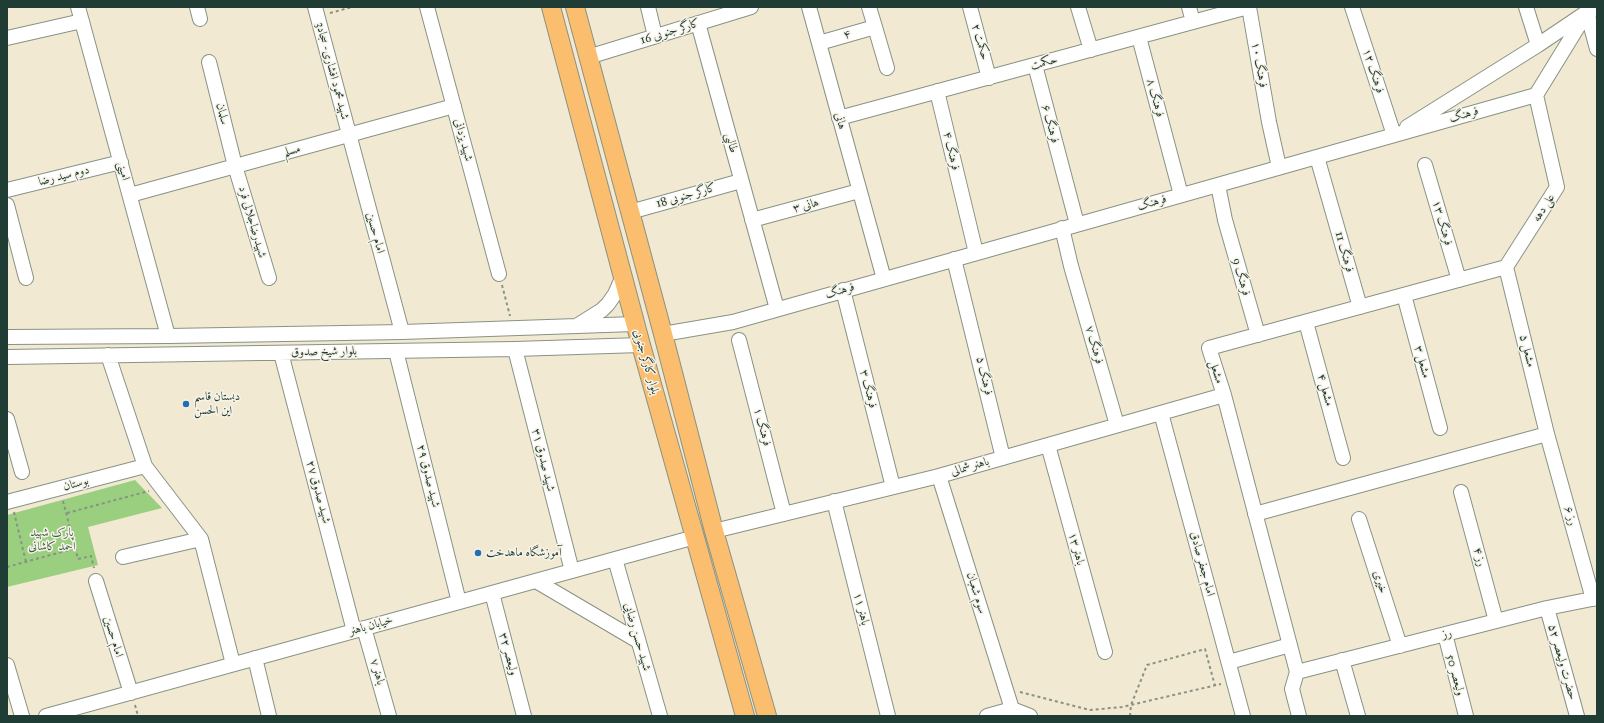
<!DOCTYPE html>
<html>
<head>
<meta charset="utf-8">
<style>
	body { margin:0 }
	#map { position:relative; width:1604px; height:723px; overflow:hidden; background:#f2e9d3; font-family:"IM FELL Great Primer",serif }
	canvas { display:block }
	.frame { position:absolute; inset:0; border:8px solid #1f3d34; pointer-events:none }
</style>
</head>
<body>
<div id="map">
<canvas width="1604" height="723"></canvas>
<div class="frame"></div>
</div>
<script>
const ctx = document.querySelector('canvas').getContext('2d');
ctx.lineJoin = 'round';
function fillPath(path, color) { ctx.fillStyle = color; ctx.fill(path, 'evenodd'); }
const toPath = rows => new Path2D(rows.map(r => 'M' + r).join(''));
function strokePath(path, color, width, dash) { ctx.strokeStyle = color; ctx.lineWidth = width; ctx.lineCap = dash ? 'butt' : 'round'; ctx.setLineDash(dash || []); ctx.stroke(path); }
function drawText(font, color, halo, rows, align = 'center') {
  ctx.font = font + ' "IM FELL Great Primer",Amiri,serif'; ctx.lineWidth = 3; ctx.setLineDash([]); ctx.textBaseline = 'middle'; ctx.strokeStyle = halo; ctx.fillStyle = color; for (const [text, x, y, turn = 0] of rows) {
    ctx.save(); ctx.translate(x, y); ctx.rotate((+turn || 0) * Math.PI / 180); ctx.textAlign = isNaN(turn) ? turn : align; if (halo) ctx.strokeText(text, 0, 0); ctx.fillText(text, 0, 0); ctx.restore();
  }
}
const green = toPath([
	[135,480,162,508,88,527,98,565,7,587,7,515]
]);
const path = toPath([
	[330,13,352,7],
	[502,285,510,316],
	[63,501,78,559,91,556,94,568],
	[14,512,26,562],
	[67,513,149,491],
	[7,567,76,548],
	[1020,692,1090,710,1122,707,1221,684],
	[135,705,138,716],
	[1130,716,1131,705,1147,665,1205,649,1215,686]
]);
const minor = toPath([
	[78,7,168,336],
	[197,7,200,19],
	[315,7,402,332],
	[427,7,499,274],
	[648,7,655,36],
	[809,7,884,279],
	[970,7,989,78],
	[1078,7,1091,50],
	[1189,7,1193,22],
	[1249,7,1269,122,1279,167],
	[1352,7,1394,135],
	[1526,7,1538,45],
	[1587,12,1597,49],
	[698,23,777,309],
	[875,27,887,68],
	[1139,37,1181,195],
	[7,38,82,21],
	[819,43,875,27,869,7],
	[588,57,751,7],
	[209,62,235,166,269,278],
	[1035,65,1077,224],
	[937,91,976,253],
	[839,118,1248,7],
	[1407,127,1538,45,1587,12,1597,9],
	[1317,157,1360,307],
	[1425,165,1459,280],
	[1218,185,1225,220,1258,335],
	[7,190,121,162],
	[130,195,454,106],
	[7,205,26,278],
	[630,212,741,181],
	[752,220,859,191],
	[1062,228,1071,266,1117,425],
	[954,259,1003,458],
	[1506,267,1547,434,1593,599],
	[1506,267,1557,187,1536,95],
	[843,290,893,487],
	[1404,295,1440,428],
	[1306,322,1343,458],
	[578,325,602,310,608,304,615,294,623,276],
	[663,334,733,322,1536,95,1587,12],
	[7,337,168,336,402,332,635,324],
	[739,340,784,514],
	[515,349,572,571],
	[396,351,459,602],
	[281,353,354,631],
	[108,355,145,466,201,539,233,664],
	[7,357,515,349,641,345],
	[1161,413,1243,716],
	[7,419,22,472],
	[1048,445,1105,652],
	[939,476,1012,709],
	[1461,492,1496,621],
	[834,501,888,716],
	[7,502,145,466],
	[1255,514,1547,434],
	[1359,519,1400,646],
	[714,531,939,476,1224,395],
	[123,557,201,539],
	[615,559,660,716],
	[96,581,131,693],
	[536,581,638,641],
	[492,593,524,716],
	[1547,608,1577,716],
	[364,628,389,716],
	[1445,634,1466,716],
	[255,658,269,716],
	[1342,660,1358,716],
	[1229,662,1290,645],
	[7,665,22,716],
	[1297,672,1547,608,1597,598],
	[1012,709,1030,716],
	[46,716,695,537],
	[987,716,1012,709],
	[1299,716,1292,689,1297,672,1224,395,1209,348,1506,267]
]);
const major = toPath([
	[551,7,641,345,745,716],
	[575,7,663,334,714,531,767,716]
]);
const markers = [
	[186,404,4,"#1f6fb2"],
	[478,553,4,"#1f6fb2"]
];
const streetNames = [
	["کارگر جنوبی 16",670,32,-17],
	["۴",847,35,-16],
	["حکمت ۲",980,42,74],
	["حکمت",1044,63,-15],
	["فرهنگ ۱۰",1259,65,80],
	["شهید محمود افشاری- سجاد3",332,71,75],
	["فرهنگ ۱۲",1373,71,72],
	["فرهنگ ۸",1155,98,75],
	["سلمان",222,114,76],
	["فرهنگ",1464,115,-16],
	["هانی",840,121,75],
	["فرهنگ ۶",1050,124,75],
	["شهید یزدانی",463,140,75],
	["طالبی",731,143,75],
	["مسلم",292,151,-15],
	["فرهنگ ۴",951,151,77],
	["امینی",123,171,75],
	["دوم سید رضا",64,176,-14],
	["کارگر جنوبی 18",686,196,-16],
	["فرهنگ",1152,203,-16],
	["هانی ۳",806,206,-15],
	["علی دهه",1544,208,-57],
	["شهیدرضاجلالی فرد",252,222,74],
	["فرهنگ ۱۳",1442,223,74],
	["امام حسین",375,233,75],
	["فرهنگ 11",1344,252,74],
	["فرهنگ 9",1241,277,74],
	["فرهنگ",840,291,-16],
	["فرهنگ ۷",1094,345,74],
	["مشعل ۵",1527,351,76],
	["بلوار شیخ صدوق",324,352,-1],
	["بلوار کارگر جنوبی",646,362,74],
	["مشعل ۳",1422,362,75],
	["مشعل",1216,372,72],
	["فرهنگ ۵",984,376,77],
	["فرهنگ ۳",868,389,76],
	["مشعل ۴",1325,390,75],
	["فرهنگ ۱",762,427,75],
	["شهید صدوق ۳۱",543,460,76],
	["باهنر شمالی",970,467,-16],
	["شهید صدوق ۲۹",428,476,76],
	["بوستان",76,484,-15],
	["شهید صدوق ۲۷",318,492,75],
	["رز ۶",1570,516,74],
	["باهنر ۱۳",1076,549,75],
	["رز ۴",1479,557,75],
	["امام جعفر صادق",1202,564,75],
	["خیری",1380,582,72],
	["سوم شعبان",976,593,73],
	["باهنر ۱۱",861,609,76],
	["خیابان باهنر",371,626,-16],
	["رز",1447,634,-14],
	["امام حسین",113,637,73],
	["شهید حسن رضایی",637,637,74],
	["ولیعصر ۳۲",508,654,75],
	["حضرت ولیعصر ۵۲",1562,662,74],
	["باهنر ۷",377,672,74],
	["ولیعصر 50",1455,675,75]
];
const poiNames = [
	["دبستان قاسم",194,397],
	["این الحسن",194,411],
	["آموزشگاه ماهدخت",486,553]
];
const parkNames = [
	["پارک شهید",52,533],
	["احمد کاشانی",52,547]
];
fillPath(green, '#9acf80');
strokePath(minor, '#889384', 16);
strokePath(major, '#889384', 20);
strokePath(path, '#889384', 2, [3, 3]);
strokePath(minor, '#fff', 14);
strokePath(major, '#fbbd6e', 18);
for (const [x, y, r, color] of markers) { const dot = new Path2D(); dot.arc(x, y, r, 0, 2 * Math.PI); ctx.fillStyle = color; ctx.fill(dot); strokePath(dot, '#f7f3e8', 1.5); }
drawText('12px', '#1f3d34', '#f7f3e8', streetNames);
drawText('12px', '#1f3d34', '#f7f3e8', poiNames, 'left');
drawText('12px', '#385a43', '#f7f3e8', parkNames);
</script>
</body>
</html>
